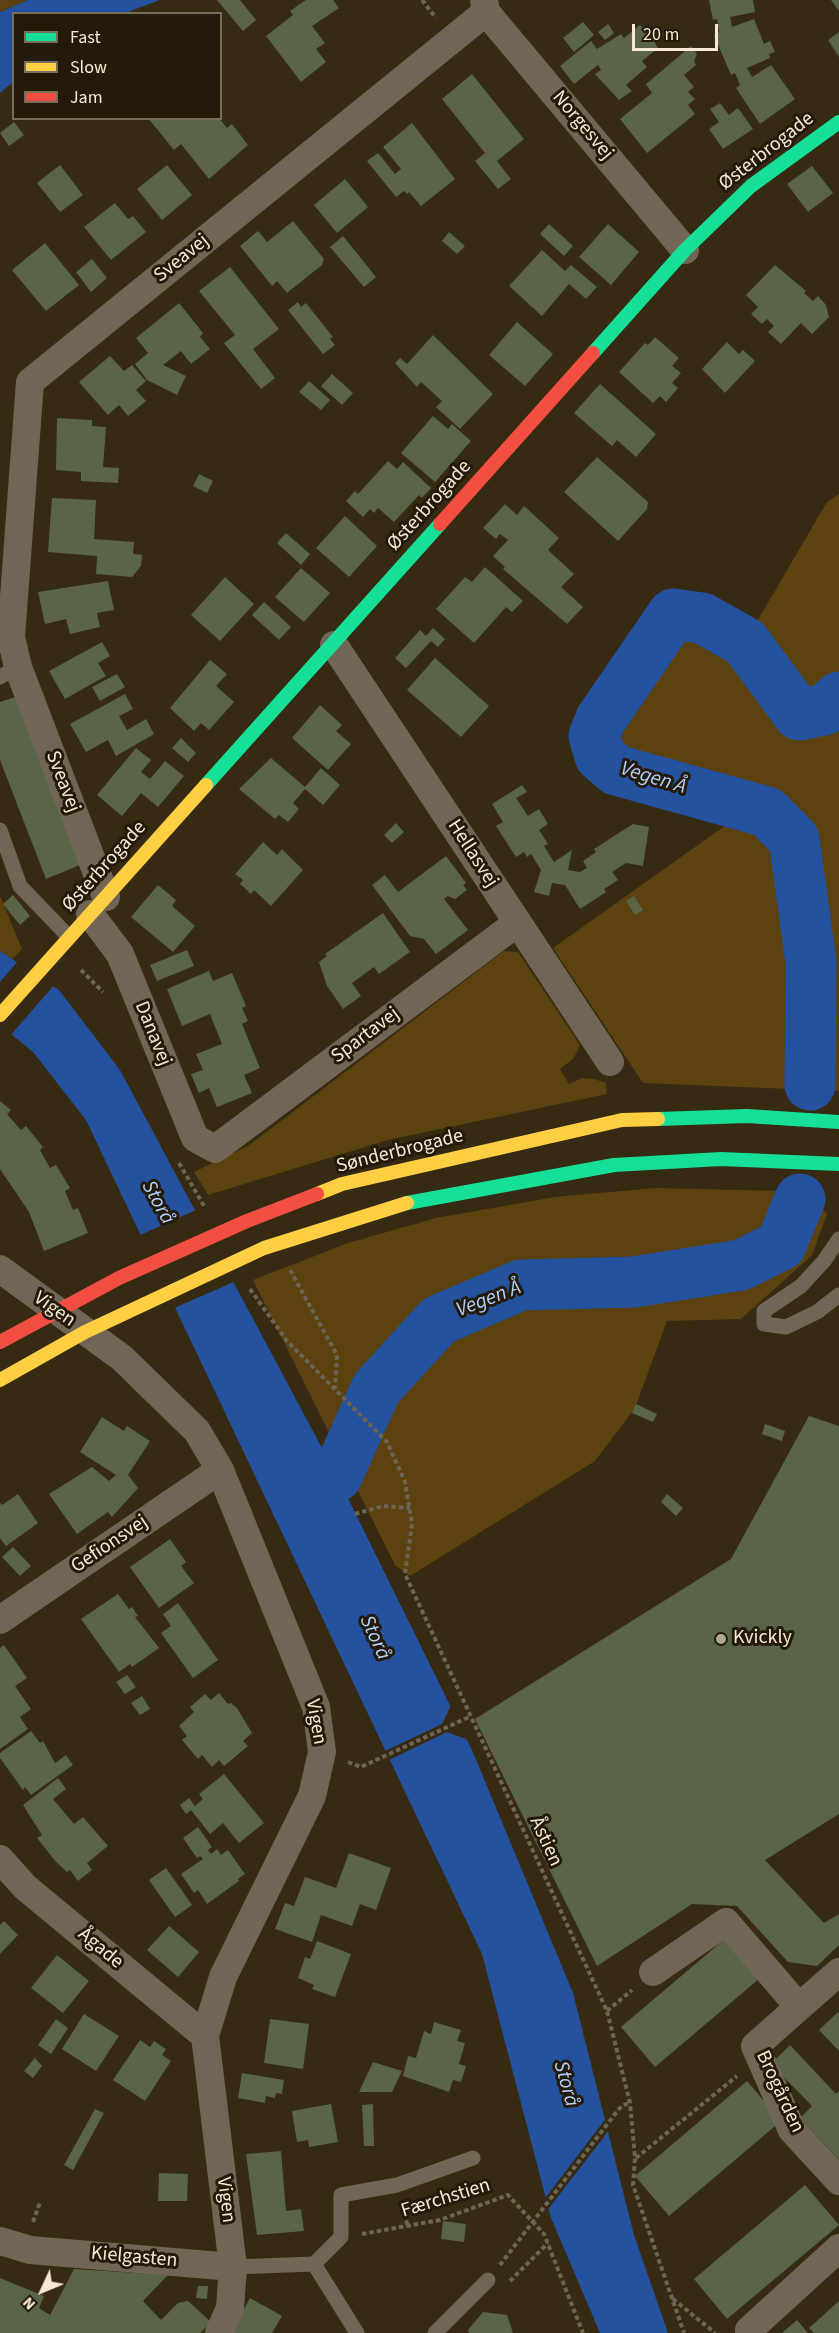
<!DOCTYPE html>
<html>
<head>
<meta charset="utf-8">
<style>
	body { margin:0 }
	#map { position:relative; width:839px; height:2333px; overflow:hidden; background:#362a12; font-family:"Source Sans 3",sans-serif }
	canvas { display:block }
	.legend { position:absolute; left:12px; top:12px; width:210px; height:108px; box-sizing:border-box; background:#231a09; border:2px solid #786d5a; margin:0; padding:8px 10px; list-style:none; font-size:18px; color:#f7e9d4 }
	.legend li { display:flex; align-items:center; gap:12px; height:30px }
	.legend b { width:30px; border:2px solid #786d5a }
	.north { position:absolute; left:12px; top:2261px; width:60px; height:60px; -webkit-text-stroke:4px #231a09; paint-order:stroke; rotate:226deg; font-size:16px; font-weight:700; line-height:24px; text-align:center; color:#f7e9d4 }
	.north::after { content:''; display:block; margin:auto; width:21px; height:27px; background:#f7e9d4; clip-path:polygon(50% 0,100% 100%,50% 72%,0 100%) }
	.scale { position:absolute; left:632px; top:24px; width:86px; height:27px; box-sizing:border-box; border:3px solid #f7e9d4; border-top:0; padding-left:8px; font-size:18px; line-height:21px; white-space:nowrap; color:#f7e9d4; -webkit-text-stroke:4px #231a09; paint-order:stroke }
</style>
</head>
<body>
<div id="map">
<canvas width="839" height="2333"></canvas>
<ul class="legend">
<li><b style="height:8px;background:#16e098"></b>Fast</li>
<li><b style="height:8px;background:#ffcf43"></b>Slow</li>
<li><b style="height:8px;background:#f24e42"></b>Jam</li>
</ul>
<div class="north">N</div>
<div class="scale">20 m</div>
</div>
<script>
const ctx = document.querySelector('canvas').getContext('2d');
ctx.lineJoin = 'round';
function fillPath(path, color) { ctx.fillStyle = color; ctx.fill(path, 'evenodd'); }
const toPath = rows => new Path2D(rows.map(r => 'M' + r).join(''));
function strokePath(path, color, width, dash) { ctx.strokeStyle = color; ctx.lineWidth = width; ctx.lineCap = dash ? 'butt' : 'round'; ctx.setLineDash(dash || []); ctx.stroke(path); }
function drawText(font, color, halo, rows, align = 'center') {
  ctx.font = font + ' "Source Sans 3",sans-serif'; ctx.lineWidth = 6; ctx.setLineDash([]); ctx.textBaseline = 'middle'; ctx.strokeStyle = halo; ctx.fillStyle = color; for (const [text, x, y, turn = 0] of rows) {
    ctx.save(); ctx.translate(x, y); ctx.rotate((+turn || 0) * Math.PI / 180); ctx.textAlign = isNaN(turn) ? turn : align; if (halo) ctx.strokeText(text, 0, 0); ctx.fillText(text, 0, 0); ctx.restore();
  }
}
const green = toPath([
	[0,0,28,0,0,12],
	[839,494,839,1091,643,1083,553,948,733,820,629,759,614,732,674,639,752,630,827,502],
	[0,896,22,949,12,959,0,951],
	[504,951,518,952,580,1045,574,1058,560,1069,569,1084,582,1078,594,1079,606,1083,607,1094,388,1140,208,1195,194,1172,248,1146],
	[655,1188,786,1191,812,1197,827,1214,812,1255,741,1319,667,1321,635,1408,595,1461,410,1576,395,1565,253,1280,348,1243,436,1218,555,1197]
]);
const water = toPath([
	[28,0,160,0,125,13,14,14,13,82,0,93,0,12],
	[0,951,59,990,120,1070,337,1476,472,1750,573,1993,634,2235,668,2333,600,2333,551,2218,482,1954,86,1120,33,1052,0,1025]
]);
const pier = toPath([
	[19,960,55,984,9,1037,0,1029,0,982],
	[198,1209,236,1281,172,1309,138,1236],
	[452,1703,471,1741,447,1732,387,1761,383,1752,442,1724],
	[607,2117,610,2129,546,2212,543,2201]
]);
const river = toPath([
	[810,1085,811,962,794,839,767,812,616,770,600,756,594,736,601,719,673,614,702,618,745,642,799,715,824,710,839,697],
	[306,1493,337,1476,376,1389,439,1320,521,1285,634,1282,741,1265,781,1245,800,1199]
]);
const building = toPath([
	[217,0,240,0,256,20,243,31],
	[306,0,333,0,339,8,312,26,325,43,316,49,326,62,301,82,266,36,293,15,290,11],
	[709,0,753,0,755,12,730,17,732,27,754,19,764,44,770,41,775,52,769,54,770,58,747,68,752,77,771,65,795,99,760,124,736,88,740,85,735,73,731,75,714,35,719,32,717,19,713,20],
	[831,0,839,0,839,11],
	[583,22,594,35,574,52,563,38],
	[608,24,614,33,605,40,598,32],
	[640,25,646,33,648,31,658,48,642,61,647,67,626,85,632,91,619,100,595,74,601,70,598,65,574,84,560,66,591,41,597,49,621,34,624,38],
	[839,32,839,57,828,40],
	[691,46,697,54,694,61,696,65,684,75,694,87,688,92,695,99,688,105,695,114,647,153,620,119,652,93,646,84],
	[472,74,524,139,497,161,511,179,498,189,475,161,485,153,442,99],
	[720,103,729,115,738,108,753,129,723,149,709,129,719,122,710,109],
	[148,118,219,118,227,128,232,124,248,145,209,179,181,144,174,150],
	[14,122,24,135,9,146,0,133],
	[412,123,455,179,421,206,409,192,407,194,404,191,396,197,367,161,378,153,395,174,401,169,383,147],
	[60,165,83,195,60,212,37,183],
	[167,165,192,195,162,220,137,189],
	[812,166,833,193,808,212,787,184],
	[345,179,368,207,337,233,314,205],
	[115,203,128,219,133,216,146,232,111,260,84,227],
	[293,221,324,259,322,265,287,293,277,281,272,286,240,246,258,231,267,242],
	[549,224,573,246,564,256,540,234],
	[608,224,639,252,611,285,579,257],
	[449,232,465,246,457,254,442,241],
	[343,236,376,277,364,287,330,247],
	[45,243,79,285,46,311,12,270],
	[542,250,565,271,571,265,597,287,586,299,569,284,542,316,509,286],
	[92,259,107,278,91,292,76,272],
	[775,265,806,291,804,293,813,301,818,296,826,305,829,317,812,334,801,323,781,344,768,332,774,326,767,319,762,324,751,314,758,307,746,295],
	[230,267,279,329,253,349,275,378,261,389,224,343,235,335,199,291],
	[298,302,301,307,306,303,333,337,330,339,335,345,323,354,288,310],
	[179,303,203,333,200,337,210,349,191,364,181,351,163,365,186,376,177,395,147,380,135,364,148,353,136,338],
	[517,322,553,354,525,386,489,355],
	[433,335,493,394,460,429,436,407,442,401,421,382,417,387,395,363,400,358,407,364],
	[655,337,679,358,672,366,681,373,672,383,678,388,666,402,660,396,653,403,619,372,645,343,648,345],
	[727,342,739,354,743,350,755,361,725,393,702,369],
	[110,356,124,371,132,365,146,381,136,390,146,401,128,416,119,405,108,415,79,382],
	[332,374,353,393,342,405,321,386],
	[309,381,330,400,321,410,299,392],
	[600,384,656,434,636,457,617,440,612,446,574,413],
	[433,416,448,429,452,424,471,441,435,482,401,453],
	[57,418,92,420,92,426,106,427,103,467,119,468,118,483,81,481,81,472,56,470],
	[597,457,648,502,647,509,618,541,564,492],
	[388,461,397,469,403,462,431,488,422,498,419,495,394,522,378,508,374,513,370,509,363,517,346,501,355,491,358,494],
	[199,474,213,481,207,493,193,486],
	[52,498,96,500,94,539,134,542,133,554,142,555,141,566,132,577,96,574,97,556,48,552],
	[505,504,517,515,524,506,559,538,548,550,574,574,561,587,583,607,567,624,503,569,505,567,493,556,508,540,500,534,496,539,483,528],
	[345,516,377,546,349,577,316,548],
	[286,533,310,554,301,565,277,543],
	[485,567,523,601,512,612,506,607,474,643,436,609,465,577,472,582],
	[301,568,330,593,304,622,275,597],
	[225,577,254,604,220,641,191,615],
	[108,581,114,610,97,613,100,627,70,634,66,619,45,624,38,592],
	[264,602,291,627,279,640,252,615],
	[433,628,445,639,438,647,431,641,406,668,395,658,420,630,426,636],
	[102,642,110,656,98,663,106,676,65,699,49,671],
	[435,658,489,706,461,737,407,690],
	[210,660,227,674,216,686,234,702,209,730,201,723,194,731,170,708],
	[117,674,125,687,100,701,92,687],
	[125,694,133,709,119,716,127,730,146,719,154,734,116,756,108,740,86,752,70,724],
	[15,697,80,865,46,879,0,760,0,702],
	[320,705,342,725,336,731,351,744,328,770,292,738],
	[181,738,196,753,188,762,172,748],
	[136,748,151,760,141,772,150,779,165,761,184,776,158,807,141,793,122,816,97,795],
	[271,758,305,787,321,768,340,785,323,805,305,789,293,803,299,809,288,822,279,815,275,819,239,789],
	[522,785,527,792,516,798,528,816,539,809,548,824,539,830,548,844,544,846,554,862,572,850,568,870,580,872,587,868,583,861,596,852,594,849,633,824,649,827,643,866,626,863,612,872,618,880,604,889,606,892,580,909,565,885,552,883,549,896,534,892,541,870,531,854,527,857,524,852,516,857,496,826,503,822,492,804],
	[396,823,404,832,392,843,384,835],
	[263,842,277,855,282,849,303,870,271,906,254,890,251,894,240,884,243,880,235,874],
	[446,856,466,883,463,885,467,890,455,899,448,896,444,899,468,930,436,954,424,939,410,936,372,885,385,875,398,892],
	[158,885,176,900,172,906,195,926,173,952,131,917],
	[13,895,30,916,20,925,3,904],
	[634,896,643,910,635,915,626,901],
	[383,913,410,952,379,974,374,967,352,983,361,996,343,1009,327,986,319,962,327,956,325,954],
	[187,950,194,966,157,981,150,965],
	[209,971,213,981,232,973,246,1006,242,1008,248,1021,242,1024,260,1068,244,1075,252,1093,217,1107,209,1088,199,1093,191,1074,203,1070,196,1054,222,1044,210,1014,182,1026,167,989],
	[0,1101,11,1110,7,1114,21,1130,26,1126,43,1147,40,1150,50,1168,56,1165,70,1188,65,1191,73,1210,78,1208,88,1233,44,1251,29,1212,0,1169],
	[636,1404,657,1414,653,1422,632,1413],
	[809,1416,839,1426,839,1814,765,1860,824,1923,839,1914,839,1945,817,1966,788,1962,737,1906,692,1904,597,1966,475,1719,731,1559],
	[102,1417,124,1431,127,1426,150,1441,128,1475,138,1488,112,1517,108,1512,77,1534,49,1494,92,1467,109,1481,116,1475,80,1452],
	[765,1424,785,1431,782,1441,762,1434],
	[18,1494,38,1523,6,1546,0,1538,0,1503,2,1505],
	[667,1494,683,1508,676,1516,661,1502],
	[170,1539,186,1562,181,1566,194,1583,159,1608,130,1567],
	[13,1547,31,1566,20,1576,2,1557],
	[118,1594,129,1609,132,1607,138,1616,135,1617,159,1648,132,1667,130,1664,119,1672,81,1619],
	[178,1603,218,1660,193,1678,161,1633,171,1626,163,1614],
	[4,1645,27,1678,15,1686,31,1709,20,1717,28,1729,0,1749,0,1648],
	[127,1675,136,1687,125,1694,116,1682],
	[219,1693,228,1704,231,1703,237,1708,252,1733,243,1741,248,1746,224,1766,219,1760,212,1767,202,1755,198,1759,182,1740,187,1736,179,1726,194,1712,190,1707,205,1694,211,1700],
	[142,1696,150,1709,140,1715,131,1703],
	[31,1731,40,1743,43,1741,55,1763,66,1755,73,1765,31,1795,25,1787,23,1790,0,1758,0,1753],
	[224,1774,264,1823,239,1843,223,1823,210,1834,191,1810,186,1814,180,1805,189,1798,195,1806,203,1799,199,1794],
	[58,1778,66,1789,53,1799,74,1824,83,1817,108,1846,87,1863,92,1870,78,1881,70,1870,67,1872,56,1862,37,1838,42,1835,23,1805],
	[198,1827,212,1847,208,1850,211,1854,217,1849,221,1855,228,1850,245,1874,238,1879,239,1881,207,1904,198,1890,194,1893,181,1874,203,1859,200,1856,197,1858,183,1838],
	[349,1853,391,1868,376,1910,360,1904,352,1926,321,1915,312,1942,275,1929,285,1903,294,1906,305,1877,336,1888],
	[166,1868,192,1905,175,1917,149,1880],
	[4,1921,18,1935,0,1954,0,1925],
	[169,1926,199,1952,178,1977,147,1950],
	[726,1938,760,1978,655,2067,621,2027],
	[317,1941,351,1954,335,1997,312,1989,314,1985,298,1978,305,1957,310,1959],
	[57,1955,89,1981,63,2013,31,1988],
	[838,2012,839,2014,839,2051,819,2030],
	[84,2014,119,2036,96,2071,62,2049],
	[56,2019,68,2028,51,2054,38,2045],
	[270,2019,309,2024,303,2069,264,2063],
	[434,2022,461,2030,457,2041,465,2043,459,2064,466,2066,461,2082,453,2080,449,2092,403,2076,408,2056,416,2058,424,2031,431,2034],
	[140,2040,150,2047,154,2041,166,2049,162,2055,171,2061,145,2101,113,2080],
	[790,2045,836,2094,839,2091,839,2160,800,2118,812,2106,771,2064],
	[35,2058,42,2066,33,2078,24,2071],
	[373,2062,402,2071,392,2092,359,2092],
	[242,2073,284,2080,282,2094,276,2093,275,2098,266,2096,265,2103,238,2098],
	[747,2081,781,2121,669,2216,635,2176],
	[331,2104,338,2142,309,2147,308,2140,297,2142,292,2111],
	[373,2104,374,2146,364,2146,362,2105],
	[95,2109,104,2113,73,2170,64,2165],
	[281,2151,286,2211,301,2209,304,2231,257,2235,246,2154],
	[159,2173,188,2174,187,2201,158,2201],
	[805,2185,839,2225,727,2319,694,2279],
	[443,2221,466,2224,464,2242,441,2239],
	[74,2269,168,2275,143,2301,161,2320,178,2303,188,2301,211,2322,200,2333,0,2333,0,2278,44,2296,39,2308,50,2315],
	[198,2286,208,2286,207,2299,196,2298],
	[250,2298,282,2316,272,2333,231,2333],
	[839,2301,839,2333,814,2333,809,2328],
	[483,2312,507,2315,513,2333,469,2333,468,2330],
	[797,2320,808,2333,782,2333]
]);
const path = toPath([
	[422,0,436,18],
	[81,970,103,992],
	[179,1163,204,1206],
	[290,1270,337,1355,335,1389],
	[250,1289,287,1341,387,1442,405,1482,412,1524,405,1574,607,2011,630,2103,635,2158,633,2185,684,2333],
	[355,1514,383,1506,410,1508],
	[348,1762,361,1767,469,1717],
	[607,2011,632,1990],
	[636,2158,737,2076],
	[402,2206,408,2227],
	[33,2222,40,2202],
	[362,2234,440,2220,508,2195,544,2234,583,2333],
	[500,2265,618,2110,623,2105,630,2103],
	[510,2281,548,2243],
	[673,2299,715,2333]
]);
const lane = toPath([
	[0,677,18,667],
	[0,830,20,886,69,937],
	[839,1239,824,1261,801,1286,764,1311,764,1324,786,1327,817,1312,839,1295],
	[314,2264,341,2237,341,2195,397,2185,473,2158],
	[233,2267,314,2264,357,2333],
	[435,2333,488,2280]
]);
const street = toPath([
	[484,0,486,12,685,250],
	[334,645,610,1062],
	[106,897,18,667,11,637,30,382,486,12],
	[90,914,120,954,195,1138,215,1149,517,923],
	[0,1269,122,1358,197,1431,220,1470,316,1707,322,1752,312,1796,223,1977,205,2036,233,2267,230,2308,219,2333],
	[0,1620,220,1470],
	[0,1859,25,1887,205,2036],
	[653,1972,726,1922,799,2007,755,2046,792,2130,839,2181],
	[799,2007,839,1972],
	[0,2241,30,2250,233,2267],
	[749,2330,839,2248]
]);
const fast = toPath([
	[593,353,685,250,751,186,839,122],
	[206,785,440,524],
	[658,1119,747,1116,839,1122],
	[407,1203,614,1165,721,1159,839,1164]
]);
const slow = toPath([
	[0,1015,206,785],
	[317,1194,342,1184,622,1120,658,1119],
	[0,1380,85,1332,264,1248,407,1203]
]);
const jam = toPath([
	[440,524,593,353],
	[0,1342,119,1278,247,1221,317,1194]
]);
const markers = [
	[721,1639,6,"#b3a690"]
];
const streetNames = [
	["Norgesvej",582,126,50],
	["Østerbrogade",767,152,-38],
	["Sveavej",182,259,-39],
	["Østerbrogade",430,506,-48],
	["Sveavej",62,782,69],
	["Hellasvej",472,854,57],
	["Østerbrogade",105,867,-48],
	["Danavej",152,1034,68],
	["Spartavej",366,1036,-37],
	["Sønderbrogade",400,1152,-14],
	["Vigen",54,1310,35],
	["Gefionsvej",110,1545,-34],
	["Vigen",315,1722,80],
	["Åstien",545,1842,65],
	["Ågade",100,1949,40],
	["Brogården",779,2092,65],
	["Færchstien",446,2199,-17],
	["Vigen",225,2200,83],
	["Kielgasten",134,2258,5]
];
const poiNames = [
	["Kvickly",733,1639]
];
const waterNames = [
	["Vegen Å",653,779,17],
	["Storå",157,1203,61],
	["Vegen Å",489,1300,-21],
	["Storå",374,1638,65],
	["Storå",565,2084,74]
];
fillPath(green, '#5b420f');
fillPath(water, '#24529e');
fillPath(pier, '#362a12');
strokePath(river, '#24529e', 51);
fillPath(building, '#5a6447');
strokePath(path, '#6d6554', 4, [4.5, 3]);
strokePath(lane, '#716655', 15);
strokePath(street, '#716655', 28);
strokePath(fast, '#16e098', 14);
strokePath(slow, '#ffcf43', 14);
strokePath(jam, '#f24e42', 14);
for (const [x, y, r, color] of markers) { const dot = new Path2D(); dot.arc(x, y, r, 0, 2 * Math.PI); ctx.fillStyle = color; ctx.fill(dot); strokePath(dot, '#231a09', 2); }
drawText('20px', '#f7e9d4', '#231a09', streetNames);
drawText('20px', '#f7e9d4', '#231a09', poiNames, 'left');
drawText('italic 21px', '#b3d0fe', '#231a09', waterNames);
</script>
</body>
</html>
